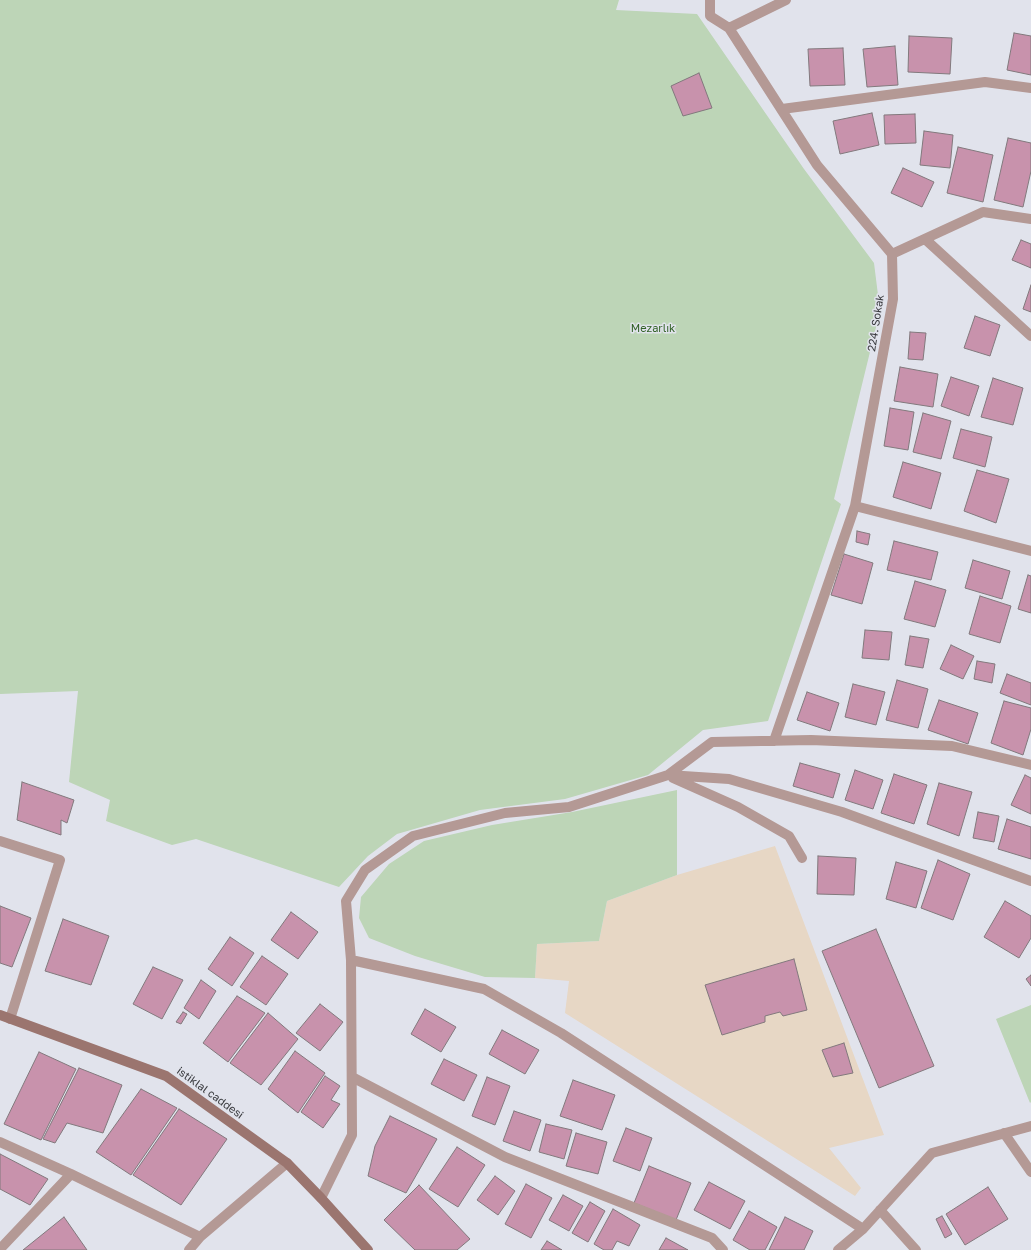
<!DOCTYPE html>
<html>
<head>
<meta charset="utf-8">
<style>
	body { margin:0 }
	canvas { display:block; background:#e1e3ec }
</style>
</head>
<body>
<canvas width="1031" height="1250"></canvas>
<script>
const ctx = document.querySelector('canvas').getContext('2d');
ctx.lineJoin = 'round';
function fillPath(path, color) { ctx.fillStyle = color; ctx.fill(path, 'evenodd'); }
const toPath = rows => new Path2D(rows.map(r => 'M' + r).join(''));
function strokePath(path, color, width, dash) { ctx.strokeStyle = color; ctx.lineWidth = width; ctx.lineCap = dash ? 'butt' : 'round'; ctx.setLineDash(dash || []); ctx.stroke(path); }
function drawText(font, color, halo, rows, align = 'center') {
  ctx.font = font + ' "Golos Text",sans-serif'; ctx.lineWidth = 3; ctx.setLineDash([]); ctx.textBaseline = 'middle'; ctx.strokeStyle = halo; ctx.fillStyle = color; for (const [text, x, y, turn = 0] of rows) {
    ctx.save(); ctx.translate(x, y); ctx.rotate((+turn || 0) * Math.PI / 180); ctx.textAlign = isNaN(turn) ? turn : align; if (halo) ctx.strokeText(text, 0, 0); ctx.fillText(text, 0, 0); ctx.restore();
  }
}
const industrial = toPath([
	[775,846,884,1135,829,1148,861,1188,855,1196,565,1013,569,981,535,978,537,944,599,941,607,901,677,875]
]);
const green = toPath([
	[0,0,619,0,616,10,697,14,804,169,874,263,880,311,834,499,841,504,768,721,703,730,648,775,565,799,480,810,397,834,368,856,339,887,196,839,172,845,106,821,110,800,69,782,78,691,0,694],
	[677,790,677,875,607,901,599,941,537,944,535,978,485,977,415,956,369,938,359,918,361,897,389,864,424,841,492,825,572,812],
	[1031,1005,1031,1102,1030,1103,996,1019]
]);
const building = toPath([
	[1014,33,1031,36,1031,75,1007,70,1014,33],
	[909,36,952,38,950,74,908,72,909,36],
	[895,46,898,85,867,87,863,49,895,46],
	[843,48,845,85,810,86,808,49,843,48],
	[699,73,712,108,683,116,671,86,699,73],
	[872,113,879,145,840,154,833,121,872,113],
	[915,114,916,143,885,144,884,115,915,114],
	[924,131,953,135,950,168,920,165,924,131],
	[1008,138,1031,143,1031,171,1023,207,994,200,1008,138],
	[958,147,993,155,983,202,947,193,958,147],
	[903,168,934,182,922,207,891,193,903,168],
	[1021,240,1031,244,1031,268,1012,260,1021,240],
	[1031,285,1031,312,1023,309,1031,285],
	[975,316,1000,325,990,356,964,348,975,316],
	[910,332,926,333,923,360,908,359,910,332],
	[900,367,938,374,933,407,894,401,900,367],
	[951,377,979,386,969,416,941,406,951,377],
	[993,378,1023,388,1013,425,981,417,993,378],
	[890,408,914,412,908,450,884,446,890,408],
	[923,413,951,421,941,459,913,452,923,413],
	[961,429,992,437,985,467,953,458,961,429],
	[903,462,941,473,931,509,893,497,903,462],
	[977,470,1009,479,996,523,964,511,977,470],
	[857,531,870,534,868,545,856,542,857,531],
	[894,541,938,552,931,580,887,570,894,541],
	[844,554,873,563,862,604,831,595,844,554],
	[973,560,1010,571,1002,599,965,588,973,560],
	[1028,575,1031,576,1031,613,1018,609,1028,575],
	[915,581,946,590,935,627,904,619,915,581],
	[980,596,1011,606,1000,643,969,634,980,596],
	[865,630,892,632,889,660,862,658,865,630],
	[910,636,929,639,923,668,905,665,910,636],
	[951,645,974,656,963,679,940,669,951,645],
	[977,661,995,664,992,683,974,679,977,661],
	[1007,674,1031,683,1031,705,1000,693,1007,674],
	[897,680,928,689,918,728,886,720,897,680],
	[853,684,885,692,876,725,845,717,853,684],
	[807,692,839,703,830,731,797,720,807,692],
	[939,700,978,713,968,744,928,730,939,700],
	[1004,701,1031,708,1031,729,1023,755,991,743,1004,701],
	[800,763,840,774,833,798,793,786,800,763],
	[855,770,883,780,873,809,845,800,855,770],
	[894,774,927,785,914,824,881,813,894,774],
	[1025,775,1031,778,1031,814,1011,805,1025,775],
	[22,782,74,800,67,823,61,820,61,835,17,820,22,782],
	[939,783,972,792,959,836,927,824,939,783],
	[978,812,999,816,994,842,973,838,978,812],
	[1007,819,1031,827,1031,859,998,849,1007,819],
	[818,856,856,858,854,895,817,894,818,856],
	[938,860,970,874,953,920,921,908,938,860],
	[896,862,927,871,916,908,886,899,896,862],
	[1005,901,1031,916,1031,938,1019,958,984,937,1005,901],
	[0,906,31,918,12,967,0,963,0,906],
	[291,912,318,932,298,959,271,940,291,912],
	[63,919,109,936,91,985,45,971,63,919],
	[876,929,934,1066,879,1088,822,951,876,929],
	[230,937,254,953,232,986,208,969,230,937],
	[262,956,288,974,266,1005,240,987,262,956],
	[794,959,807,1010,783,1016,780,1012,765,1016,765,1022,722,1035,705,985,794,959],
	[153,967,183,980,162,1019,133,1004,153,967],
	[1031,975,1031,986,1026,979,1031,975],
	[201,980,216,991,199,1019,184,1008,201,980],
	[237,996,265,1013,228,1062,203,1043,237,996],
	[320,1004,343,1022,320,1051,296,1033,320,1004],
	[425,1009,456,1027,441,1052,411,1034,425,1009],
	[183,1012,187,1014,181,1024,176,1022,183,1012],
	[268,1013,298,1039,261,1085,230,1063,268,1013],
	[502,1030,539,1050,525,1074,489,1054,502,1030],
	[844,1043,853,1073,833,1077,822,1050,844,1043],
	[295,1051,325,1073,298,1113,268,1089,295,1051],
	[39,1052,76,1069,41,1140,4,1124,39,1052],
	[444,1059,477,1075,464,1101,431,1084,444,1059],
	[79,1068,122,1085,103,1133,67,1123,55,1143,43,1139,79,1068],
	[325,1076,340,1086,331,1100,340,1104,323,1128,301,1112,325,1076],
	[487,1077,510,1086,495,1125,472,1116,487,1077],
	[573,1080,615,1095,602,1130,560,1116,573,1080],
	[141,1089,177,1108,131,1175,96,1152,141,1089],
	[179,1109,227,1139,181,1205,133,1175,179,1109],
	[514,1111,541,1120,530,1151,503,1141,514,1111],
	[390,1116,437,1139,406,1193,368,1176,375,1146,390,1116],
	[546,1124,572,1130,564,1159,539,1152,546,1124],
	[626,1128,652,1138,640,1171,613,1161,626,1128],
	[576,1133,607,1142,598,1174,566,1166,576,1133],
	[457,1147,485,1165,458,1207,429,1189,457,1147],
	[0,1154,48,1179,30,1205,0,1189,0,1154],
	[649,1166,691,1183,676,1220,634,1203,649,1166],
	[495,1176,515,1191,498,1215,477,1200,495,1176],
	[709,1182,745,1201,730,1229,694,1210,709,1182],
	[526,1184,552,1198,531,1238,505,1224,526,1184],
	[419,1185,470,1239,457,1250,415,1250,384,1220,419,1185],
	[988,1187,1008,1219,965,1245,946,1214,988,1187],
	[563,1195,583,1206,569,1231,549,1220,563,1195],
	[590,1202,605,1211,588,1242,572,1233,590,1202],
	[613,1209,640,1225,629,1246,617,1241,612,1250,604,1250,594,1244,613,1209],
	[749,1211,777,1227,765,1250,750,1250,733,1240,749,1211],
	[942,1216,952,1234,945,1238,936,1219,942,1216],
	[64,1217,87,1250,23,1250,64,1217],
	[785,1217,813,1231,804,1250,769,1250,785,1217],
	[666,1238,688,1250,659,1250,666,1238],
	[547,1241,562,1250,541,1250,547,1241]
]);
const minor = toPath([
	[710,0,710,16,729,28],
	[786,0,729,28,817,165,892,254,893,299,855,506,1031,551],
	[782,109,985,82,1031,88],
	[925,239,1031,336],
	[892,254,983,212,1031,219],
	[774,741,855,506],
	[668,775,729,779,842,812,1031,881],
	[673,778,738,807,789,836,802,858],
	[0,841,60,860,10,1019],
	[351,960,484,989,561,1033,863,1229],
	[352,1077,505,1157,712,1238,723,1250],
	[1004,1133,1031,1172],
	[0,1142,71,1174,200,1237],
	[321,1198,352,1135,351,960,346,901,365,870,413,836,505,813,569,807,668,775,712,742,811,740,952,746,1031,765],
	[880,1210,916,1250],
	[0,1249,71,1174],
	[189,1250,200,1237,287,1163],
	[838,1250,863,1229,932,1153,1031,1126]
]);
const secondary = toPath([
	[0,1015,166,1076,287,1163,321,1198,368,1250]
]);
const streetNames = [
	["224. Sokak",876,323,-81],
	["istiklal caddesi",210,1093,36]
];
const parkNames = [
	["Mezarlık",653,329]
];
fillPath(industrial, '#e7d7c5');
fillPath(green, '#bdd5b7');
fillPath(building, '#c892ac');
strokePath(building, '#82797d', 1);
strokePath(minor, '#b49995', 10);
strokePath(secondary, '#9b756f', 10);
drawText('11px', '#3a3b3f', '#e1e3ec', streetNames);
drawText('11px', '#336328', '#e1e3ec', parkNames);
</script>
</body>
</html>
